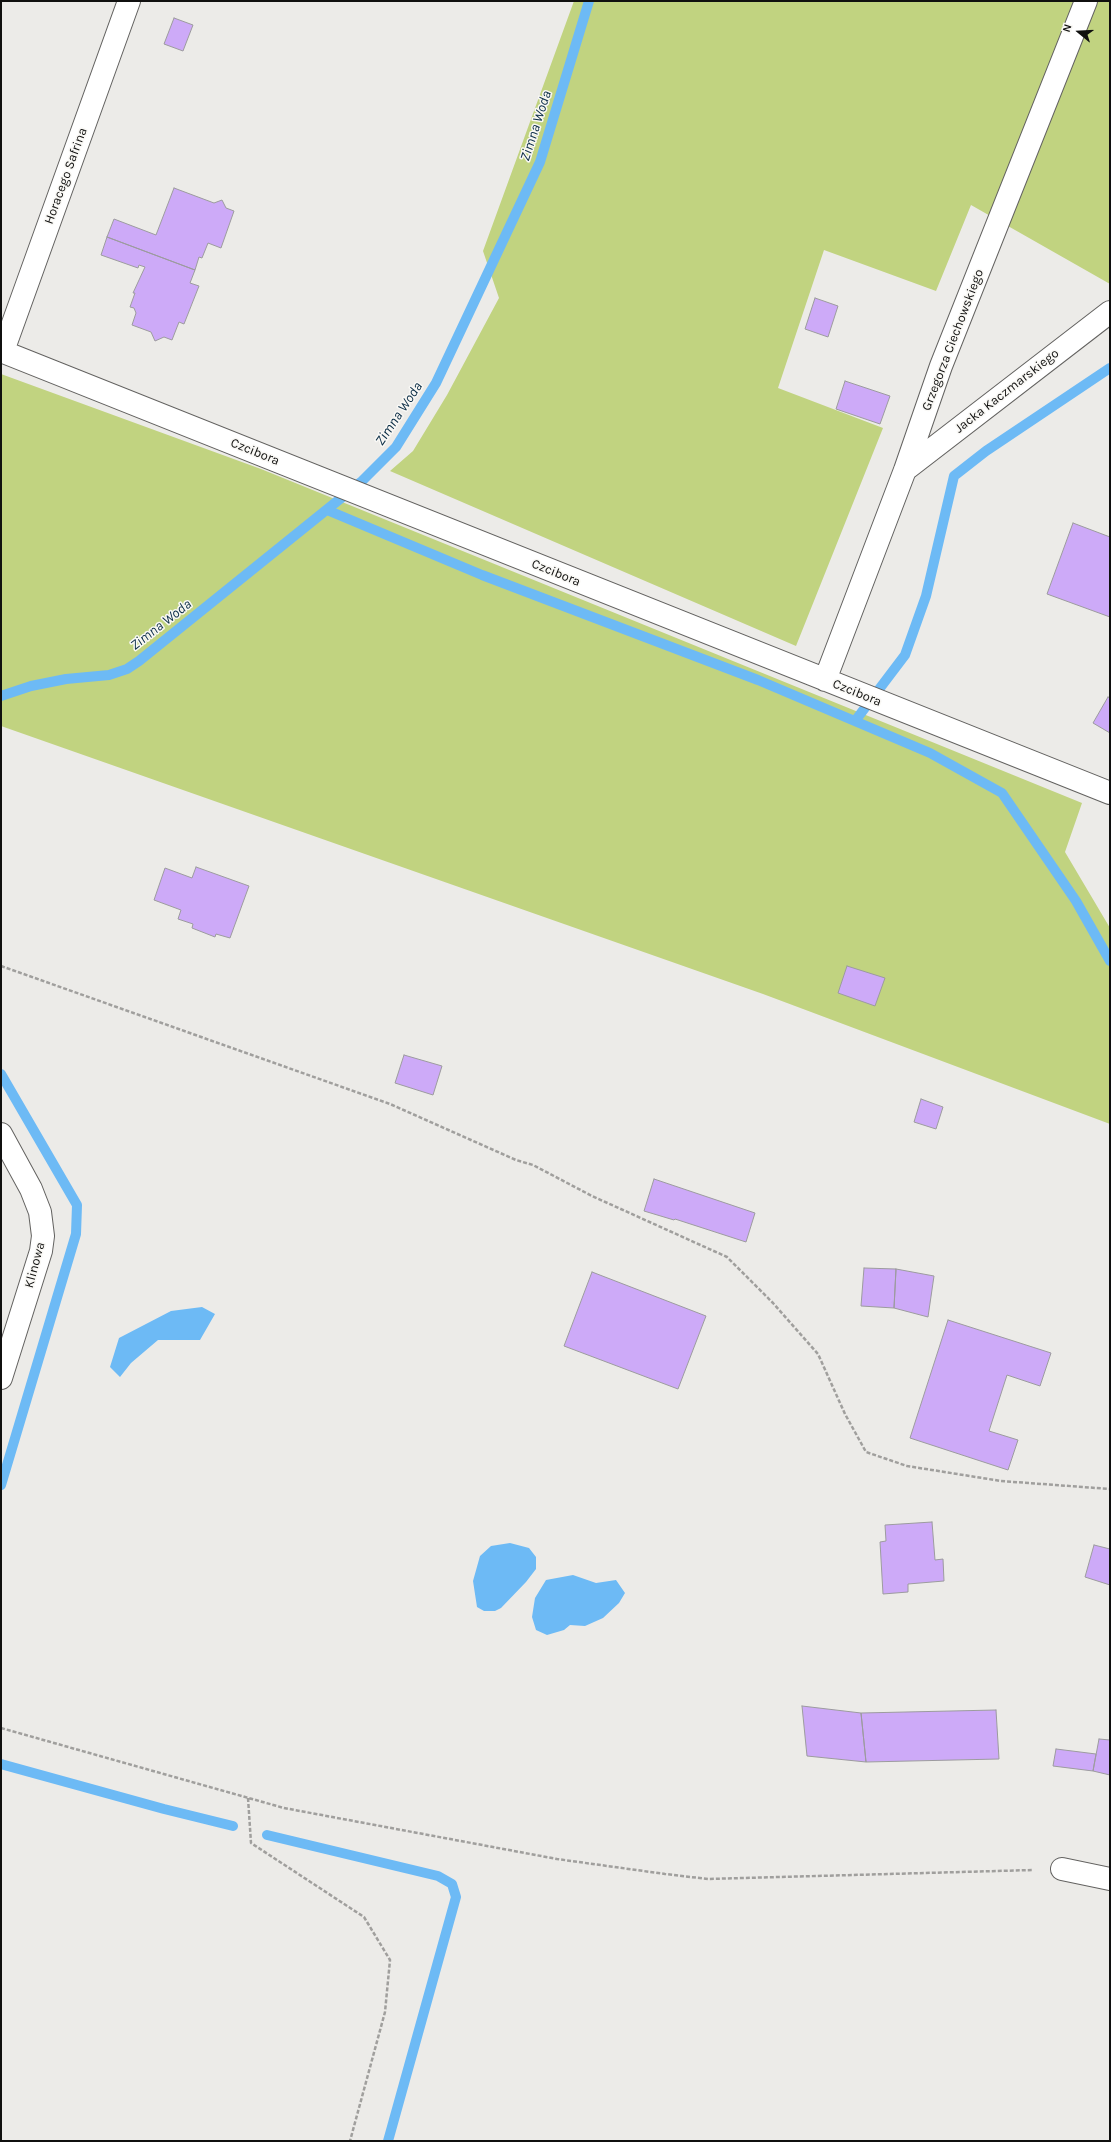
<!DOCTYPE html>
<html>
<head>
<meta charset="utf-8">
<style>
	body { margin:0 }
	#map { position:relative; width:1111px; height:2142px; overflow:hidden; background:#ecebe8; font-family:Karla,sans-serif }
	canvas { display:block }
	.frame { position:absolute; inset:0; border:2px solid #10100f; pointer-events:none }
	.north { position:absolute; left:1059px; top:12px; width:40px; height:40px; -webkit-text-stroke:3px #f9f8f5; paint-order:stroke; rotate:288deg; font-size:11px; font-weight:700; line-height:16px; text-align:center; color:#10100f }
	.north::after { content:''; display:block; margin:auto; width:14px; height:18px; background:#10100f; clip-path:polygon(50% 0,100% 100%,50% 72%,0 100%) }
</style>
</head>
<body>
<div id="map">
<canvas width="1111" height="2142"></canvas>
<div class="frame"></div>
<div class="north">N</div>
</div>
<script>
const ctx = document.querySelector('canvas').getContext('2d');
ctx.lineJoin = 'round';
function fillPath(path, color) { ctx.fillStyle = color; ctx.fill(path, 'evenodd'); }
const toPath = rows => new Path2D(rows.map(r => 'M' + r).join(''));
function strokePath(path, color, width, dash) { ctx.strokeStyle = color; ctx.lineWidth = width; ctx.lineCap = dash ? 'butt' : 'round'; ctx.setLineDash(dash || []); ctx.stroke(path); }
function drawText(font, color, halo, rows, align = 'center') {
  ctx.font = font + ' Karla,sans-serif'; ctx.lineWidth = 3; ctx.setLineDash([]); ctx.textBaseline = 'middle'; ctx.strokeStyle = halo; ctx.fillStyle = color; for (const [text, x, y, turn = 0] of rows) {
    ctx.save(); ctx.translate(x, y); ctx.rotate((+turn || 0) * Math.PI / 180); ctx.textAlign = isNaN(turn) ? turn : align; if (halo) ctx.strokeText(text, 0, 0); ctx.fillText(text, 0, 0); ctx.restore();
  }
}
const green = toPath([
	[574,1,1110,1,1110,284,971,205,936,291,824,250,778,388,883,428,796,646,390,471,413,451,447,395,499,298,483,251],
	[1,374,261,469,1082,803,1065,852,1110,928,1110,1124,763,994,1,726]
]);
const water = toPath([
	[202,1307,215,1314,200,1340,158,1340,131,1363,120,1377,110,1367,119,1338,171,1311],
	[510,1543,529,1548,536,1557,536,1569,526,1582,501,1608,495,1611,484,1611,477,1607,473,1581,480,1556,491,1546],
	[573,1575,596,1583,616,1580,625,1593,619,1603,603,1618,585,1626,570,1625,564,1630,547,1635,536,1630,532,1617,535,1598,546,1580]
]);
const stream = toPath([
	[327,510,482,575,758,680,930,753,1002,793,1076,901,1110,961],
	[1,696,31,686,66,679,109,675,127,669,139,661,361,482,396,447,436,383,540,162,589,1],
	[855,721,905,655,926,596,954,476,986,451,1110,368],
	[1,1074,77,1205,76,1234,1,1485],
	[1,1764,164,1809,233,1826],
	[267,1835,438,1876,452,1884,456,1897,388,2141]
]);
const building = toPath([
	[174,18,193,25,183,51,164,44,174,18],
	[174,188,214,203,222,200,226,208,234,211,221,248,208,243,202,258,199,257,195,270,107,237,114,219,156,235,174,188],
	[107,237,195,270,190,283,199,286,184,324,179,322,172,340,164,337,155,341,151,332,132,325,136,313,134,308,130,307,135,293,133,293,145,267,139,265,138,268,101,255,107,237],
	[815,298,838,306,828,337,805,329,815,298],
	[845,381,890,396,880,424,836,409,845,381],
	[1073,523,1110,537,1110,617,1047,594,1073,523],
	[1108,697,1110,698,1110,733,1093,723,1108,697],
	[196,867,249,886,230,938,216,934,215,937,192,928,193,924,178,919,181,910,154,900,165,868,192,878,196,867],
	[847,966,885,978,875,1006,838,993,847,966],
	[404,1055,442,1066,433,1095,395,1083,404,1055],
	[921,1099,943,1107,936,1129,914,1122,921,1099],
	[654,1179,755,1213,746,1242,675,1219,674,1220,644,1211,654,1179],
	[864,1268,896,1269,894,1308,861,1306,864,1268],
	[896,1269,934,1276,928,1317,894,1308,896,1269],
	[592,1272,706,1316,678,1389,564,1346,592,1272],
	[948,1320,1051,1353,1040,1386,1007,1375,989,1431,1018,1440,1008,1470,910,1438,948,1320],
	[932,1522,935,1560,943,1559,944,1581,908,1584,908,1592,883,1594,880,1542,886,1541,885,1525,932,1522],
	[1094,1545,1110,1549,1110,1585,1085,1577,1094,1545],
	[802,1706,861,1713,866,1762,807,1756,802,1706],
	[996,1710,999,1759,866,1762,861,1713,996,1710],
	[1099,1739,1110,1740,1110,1775,1093,1771,1099,1739],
	[1056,1749,1096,1754,1093,1771,1053,1766,1056,1749]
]);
const path = toPath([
	[1,966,390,1104,516,1160,533,1165,592,1196,727,1257,773,1303,818,1354,845,1414,866,1452,907,1466,1001,1481,1110,1489],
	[1,1728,284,1808,557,1859,665,1874,708,1879,1033,1870],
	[248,1798,251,1843,364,1917,390,1960,385,2012,350,2141]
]);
const minor = toPath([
	[1,351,1110,793],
	[3,351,129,1],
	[905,470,1110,312],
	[825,680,905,470,941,366,1086,1],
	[1,1134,31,1189,40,1212,43,1236,41,1251,1,1378],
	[1062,1869,1110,1879]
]);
const streetNames = [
	["Horacego Safrina",66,176,-70],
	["Grzegorza Ciechowskiego",953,340,-69],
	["Jacka Kaczmarskiego",1007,391,-38],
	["Czcibora",255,452,22],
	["Czcibora",556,573,22],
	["Czcibora",857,693,22],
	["Klinowa",35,1265,-75]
];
const waterNames = [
	["Zimna Woda",536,126,-72],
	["Zimna Woda",399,414,-56],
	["Zimna Woda",161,625,-38]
];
fillPath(green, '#c1d380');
fillPath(water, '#6dbaf5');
strokePath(stream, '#6dbaf5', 10);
fillPath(building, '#cdaaf8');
strokePath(building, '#9c9b9e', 1);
strokePath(minor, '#636260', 24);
strokePath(path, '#a09f9d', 2.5, [4, 2]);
strokePath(minor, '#fff', 22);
drawText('13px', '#10100f', '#f9f8f5', streetNames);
drawText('italic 14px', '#0c2e46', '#f9f8f5', waterNames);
</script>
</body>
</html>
